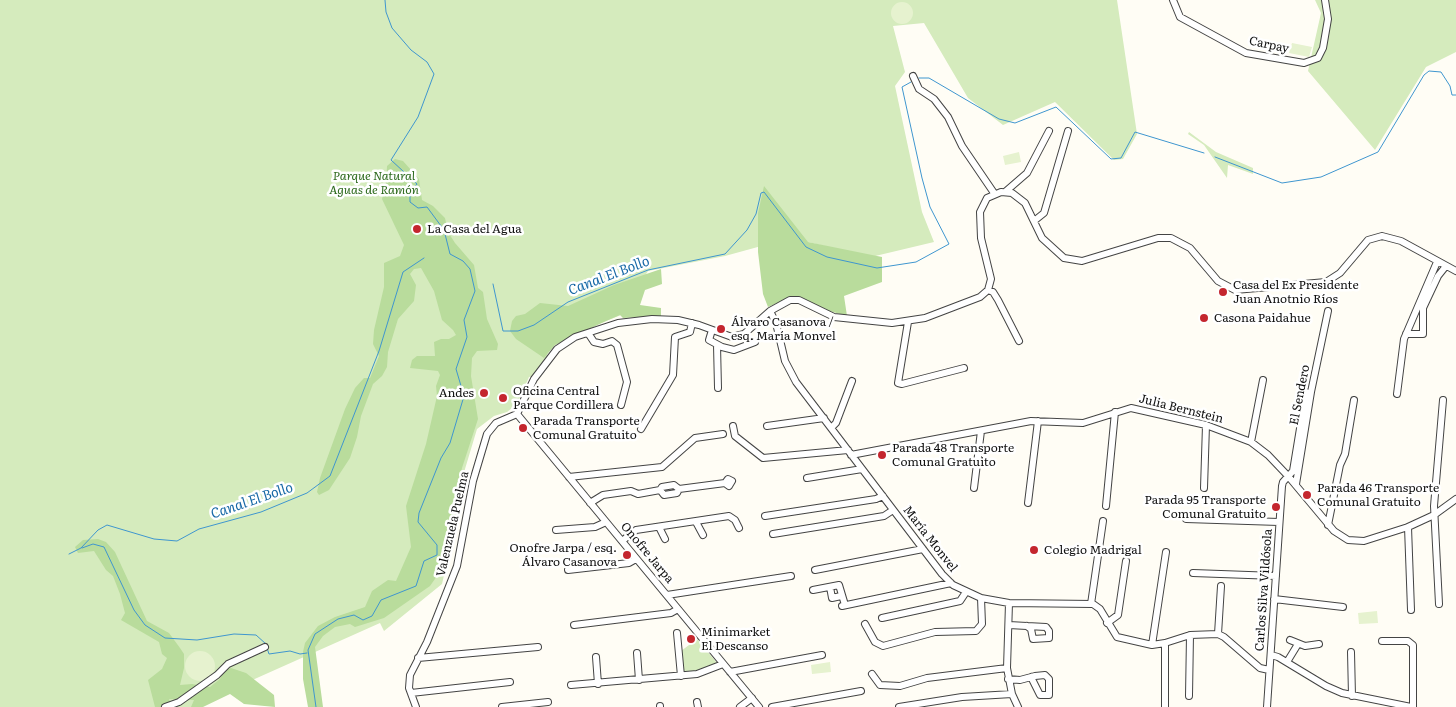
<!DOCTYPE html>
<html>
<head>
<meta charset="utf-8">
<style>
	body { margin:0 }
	canvas { display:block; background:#fffdf5 }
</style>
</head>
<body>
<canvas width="1456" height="707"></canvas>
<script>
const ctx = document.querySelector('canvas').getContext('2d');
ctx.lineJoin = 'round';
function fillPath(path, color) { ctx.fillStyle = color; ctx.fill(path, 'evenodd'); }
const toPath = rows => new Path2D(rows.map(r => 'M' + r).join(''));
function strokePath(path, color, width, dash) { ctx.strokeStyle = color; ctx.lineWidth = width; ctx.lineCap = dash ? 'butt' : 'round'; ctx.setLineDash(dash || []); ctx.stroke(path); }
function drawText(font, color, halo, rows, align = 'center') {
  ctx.font = font + ' Literata,serif'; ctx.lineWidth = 5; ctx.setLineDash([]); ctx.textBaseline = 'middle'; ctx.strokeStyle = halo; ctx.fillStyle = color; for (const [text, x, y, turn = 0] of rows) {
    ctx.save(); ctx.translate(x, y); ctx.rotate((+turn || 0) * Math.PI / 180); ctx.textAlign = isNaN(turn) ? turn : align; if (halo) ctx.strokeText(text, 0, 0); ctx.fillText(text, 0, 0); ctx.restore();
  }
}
const green = toPath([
	[0,0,1117,0,1137,134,1123,159,1114,160,1055,102,1003,125,968,98,924,23,893,26,905,72,895,86,922,212,934,242,871,257,808,242,765,245,725,256,648,271,621,315,574,334,555,345,539,349,548,355,533,376,529,377,517,404,507,412,494,416,477,429,465,469,458,513,442,584,384,631,380,623,192,707,0,707],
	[1315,0,1456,0,1456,52,1426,67,1375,150,1308,71,1321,13],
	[1189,132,1216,152,1253,168,1253,174,1228,165,1227,178,1204,145,1188,134],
	[697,639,717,663,705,669,682,673,681,651]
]);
const forest = toPath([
	[395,159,403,161,419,179,422,200,433,206,445,218,448,232,455,243,474,265,478,288,483,292,487,319,498,344,497,350,477,351,472,358,471,376,478,419,462,468,450,527,448,549,437,576,430,586,384,618,355,627,350,624,335,627,323,636,315,647,323,707,308,707,303,679,303,652,305,643,318,626,335,617,365,607,372,591,388,580,396,581,411,547,406,506,426,444,437,396,436,386,440,375,438,371,410,368,412,360,417,356,435,356,434,342,441,339,449,339,456,335,453,330,442,320,434,291,421,268,414,269,410,274,416,285,414,301,398,319,388,352,387,367,382,376,373,384,361,416,357,437,350,458,329,490,319,495,317,492,320,478,345,409,355,388,364,378,370,378,379,356,373,344,374,330,384,287,384,263,400,256,404,245,382,199,386,186,387,166],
	[764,186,808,242,882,257,882,282,844,296,847,316,787,299,768,307,763,294,758,252,758,213],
	[661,269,662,284,645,290,640,305,661,308,661,316,623,318,620,315,606,321,555,345,544,358,516,339,510,331,512,321,516,316,525,314,540,303,568,306,614,285],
	[98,539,106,542,115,552,147,621,169,633,180,648,184,654,184,668,180,685,192,684,210,687,220,679,224,671,231,668,246,673,274,695,275,707,244,704,230,694,203,707,191,707,194,700,169,699,173,707,155,707,148,680,162,669,167,658,162,654,159,642,121,620,125,613,120,594,113,576,106,570,94,551,78,553,75,547,83,540]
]);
const pitch = toPath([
	'891 13a11 11 0 1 1 22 0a11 11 0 1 1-22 0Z',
	[1292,43,1312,47,1309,57,1289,53],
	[1019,152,1021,162,1005,165,1003,156],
	[1377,611,1378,623,1359,624,1358,613],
	'185 666a15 15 0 1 1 30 0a15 15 0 1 1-30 0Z',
	[830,662,831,672,812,674,811,665]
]);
const stream = toPath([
	[919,78,929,78,999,119,1015,123,1056,107,1111,159,1121,158,1135,132,1204,153],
	[1215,157,1282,183,1321,177,1378,152,1424,75,1429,71,1441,72,1450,86,1452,95,1456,95],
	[493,284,503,331,518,331,534,325,568,302,648,270,725,254,747,230,756,214,761,193,764,192,806,247,827,257,877,268,916,262,949,244,930,207,922,178,902,87,911,82],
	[82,548,93,544,104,547,134,610,145,625,165,638,197,640,234,634,256,635,266,644],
	[69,554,81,548,98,530,107,525,154,539,177,541,199,529,261,512,307,493,330,476,379,351,403,272,424,258],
	[267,648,269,654,290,651,300,654,307,653],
	[316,707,308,650,315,634,338,619,354,615,363,620,372,616,381,600,416,586,424,561,437,555,437,545,418,522,419,513,441,458,450,443,464,396,456,369,467,337,464,320,475,291,470,269,463,261,450,254,444,230,427,207,418,208,410,202,410,194,417,184,391,160,418,117,434,74,427,62,411,50,392,28,386,12,385,0]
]);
const minor = toPath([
	[1173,0,1180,17,1246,53,1304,63,1318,58,1323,48,1328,19,1325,0],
	[913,76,919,89,934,99,948,117,962,146,994,193],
	[1005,192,1027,173,1049,131],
	[1034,221,1044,213,1068,131],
	[988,290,993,292,998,300,1019,341],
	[770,311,776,323,785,361,796,382,942,574,953,585,981,598,1009,603,1093,604,1100,609,1117,637,1152,645,1165,643,1190,635,1218,634,1224,637,1260,668,1269,670],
	[908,322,898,383,902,384,964,368],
	[712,330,709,340,722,347,734,350,755,342],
	[588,333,594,342,603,344,612,341,617,345,627,382,621,405],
	[1406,334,1423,334,1423,308,1438,276,1446,266],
	[717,345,718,388],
	[1397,394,1404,339,1437,262],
	[517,414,534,379,557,349,575,337,618,323,652,319,678,320,699,325,732,337,744,334,770,311,790,300,799,300,834,317,892,323,925,318,980,297,988,290,991,279,981,238,980,212,987,198,1001,192,1012,193,1025,203,1042,238,1064,258,1082,261,1158,238,1171,238,1190,248,1218,281,1235,290,1326,282,1340,273,1368,240,1382,236,1401,241,1456,271],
	[517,414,759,707],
	[733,426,735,436,763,458,848,450],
	[767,426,824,418],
	[831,428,836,423,852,381],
	[641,429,673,375,675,337,690,332,692,323],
	[1251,442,1263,380],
	[851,455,1031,421,1083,423,1131,408,1206,425,1251,442,1268,455,1288,476,1334,531,1348,540,1364,541,1408,527,1434,515,1456,499],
	[569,477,662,467,695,438,723,434],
	[807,478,862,469],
	[1296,484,1311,392,1328,311],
	[974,488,981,431],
	[1204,488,1206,425],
	[660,490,664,495,677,493,679,489],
	[590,503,603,495,631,491,638,494,660,490,662,487,674,485,679,489,725,483,729,486,732,481,728,479,725,483],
	[1028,503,1038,421],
	[1106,506,1115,412],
	[765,516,876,499,883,496],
	[1186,519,1279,522],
	[696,522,703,535],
	[1328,525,1340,465,1345,454,1354,400],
	[659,527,665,539],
	[1408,527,1411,610],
	[556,530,595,527,606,522],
	[773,534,884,516,893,510],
	[622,541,636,530,729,516,735,520,739,528],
	[568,570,629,563,636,559],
	[815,570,923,549],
	[1193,573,1276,576],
	[830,587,832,598,841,596],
	[813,590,839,585,845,605],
	[667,595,791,576],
	[1274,599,1343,607],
	[1009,603,1007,668,1012,694,1018,707],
	[1091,604,1103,521],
	[1439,604,1434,506,1443,400],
	[842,606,951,583],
	[882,618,960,601,966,592],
	[1107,623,1118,615,1126,561],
	[865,624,875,642,883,646,935,632,976,631,982,624,981,598],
	[574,625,671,613,678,609],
	[1009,625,1027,626,1046,627,1049,631,1049,638,1033,639,1031,629,1027,626],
	[677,633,681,676],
	[1218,634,1221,586],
	[1290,640,1305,646,1319,644],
	[1382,641,1408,641,1413,645,1413,707],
	[1165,643,1165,707],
	[1152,645,1166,552],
	[1351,652,1352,696],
	[637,653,639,680],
	[1271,655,1278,657,1326,686,1342,693,1411,707],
	[596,657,598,684],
	[418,658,538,647],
	[1287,662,1298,644],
	[730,672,822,655],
	[872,674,880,685,900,686,927,678,1007,668],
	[1008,679,1020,680,1035,676,1045,675,1049,679,1049,695,1040,695,1031,677],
	[571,685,697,674,723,664],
	[411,693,510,682],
	[1189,696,1190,635],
	[697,702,698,707],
	[660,706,660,707],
	[165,707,179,702,217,675,228,664,265,647],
	[416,707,409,688,410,675,427,642,457,566,473,481,487,434,496,423,517,414],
	[502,707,548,702],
	[740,707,752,698],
	[772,707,861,691],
	[899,707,962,697,1012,694],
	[1267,707,1282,486,1283,482,1293,471,1306,392]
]);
const markers = [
	[417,229,5,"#c4262e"],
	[1223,292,5,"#c4262e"],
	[1204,318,5,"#c4262e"],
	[721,329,5,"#c4262e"],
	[484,393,5,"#c4262e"],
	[503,398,5,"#c4262e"],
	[523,428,5,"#c4262e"],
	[882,455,5,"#c4262e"],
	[1307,495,5,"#c4262e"],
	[1276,507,5,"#c4262e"],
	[1034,550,5,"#c4262e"],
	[627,555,5,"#c4262e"],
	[691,639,5,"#c4262e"]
];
const streetNames = [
	["Carpay",1269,45,12],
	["El Sendero",1300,395,-79],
	["Julia Bernstein",1181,409,14],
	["Valenzuela Puelma",453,524,-77],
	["María Monvel",930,539,52],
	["Onofre Jarpa",647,553,50],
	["Carlos Silva Vildósola",1264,590,-86]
];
const parkNames = [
	["Parque Natural",374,176],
	["Aguas de Ramón",374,190]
];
const poiNames = [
	["La Casa del Agua",427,229],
	["Casa del Ex Presidente",1233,285],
	["Juan Anotnio Ríos",1233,299],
	["Casona Paidahue",1214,318],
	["Álvaro Casanova /",731,322],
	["esq. María Monvel",731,336],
	["Oficina Central",513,391],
	["Parque Cordillera",513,405],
	["Andes",474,393,"right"],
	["Parada Transporte",533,421],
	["Comunal Gratuito",533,435],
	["Parada 48 Transporte",892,448],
	["Comunal Gratuito",892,462],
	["Parada 46 Transporte",1317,488],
	["Comunal Gratuito",1317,502],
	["Parada 95 Transporte",1266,500,"right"],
	["Comunal Gratuito",1266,514,"right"],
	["Onofre Jarpa / esq.",617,548,"right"],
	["Álvaro Casanova",617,562,"right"],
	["Colegio Madrigal",1044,550],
	["Minimarket",701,632],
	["El Descanso",701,646]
];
const waterNames = [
	["Canal El Bollo",609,276,-21],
	["Canal El Bollo",252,501,-19]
];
fillPath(green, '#d5ebbd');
fillPath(forest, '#b9dc9c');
fillPath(pitch, '#e6f2cf');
strokePath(stream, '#3f96cf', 1);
strokePath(minor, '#444', 8);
strokePath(minor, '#fff', 6);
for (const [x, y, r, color] of markers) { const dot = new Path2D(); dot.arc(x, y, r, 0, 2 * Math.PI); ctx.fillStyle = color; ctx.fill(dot); strokePath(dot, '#fff', 2); }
drawText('12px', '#111', '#fff', streetNames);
drawText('italic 12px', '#2f6b1f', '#fff', parkNames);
drawText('12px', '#111', '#fff', poiNames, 'left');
drawText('italic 14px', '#1768a6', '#fff', waterNames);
</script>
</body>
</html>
